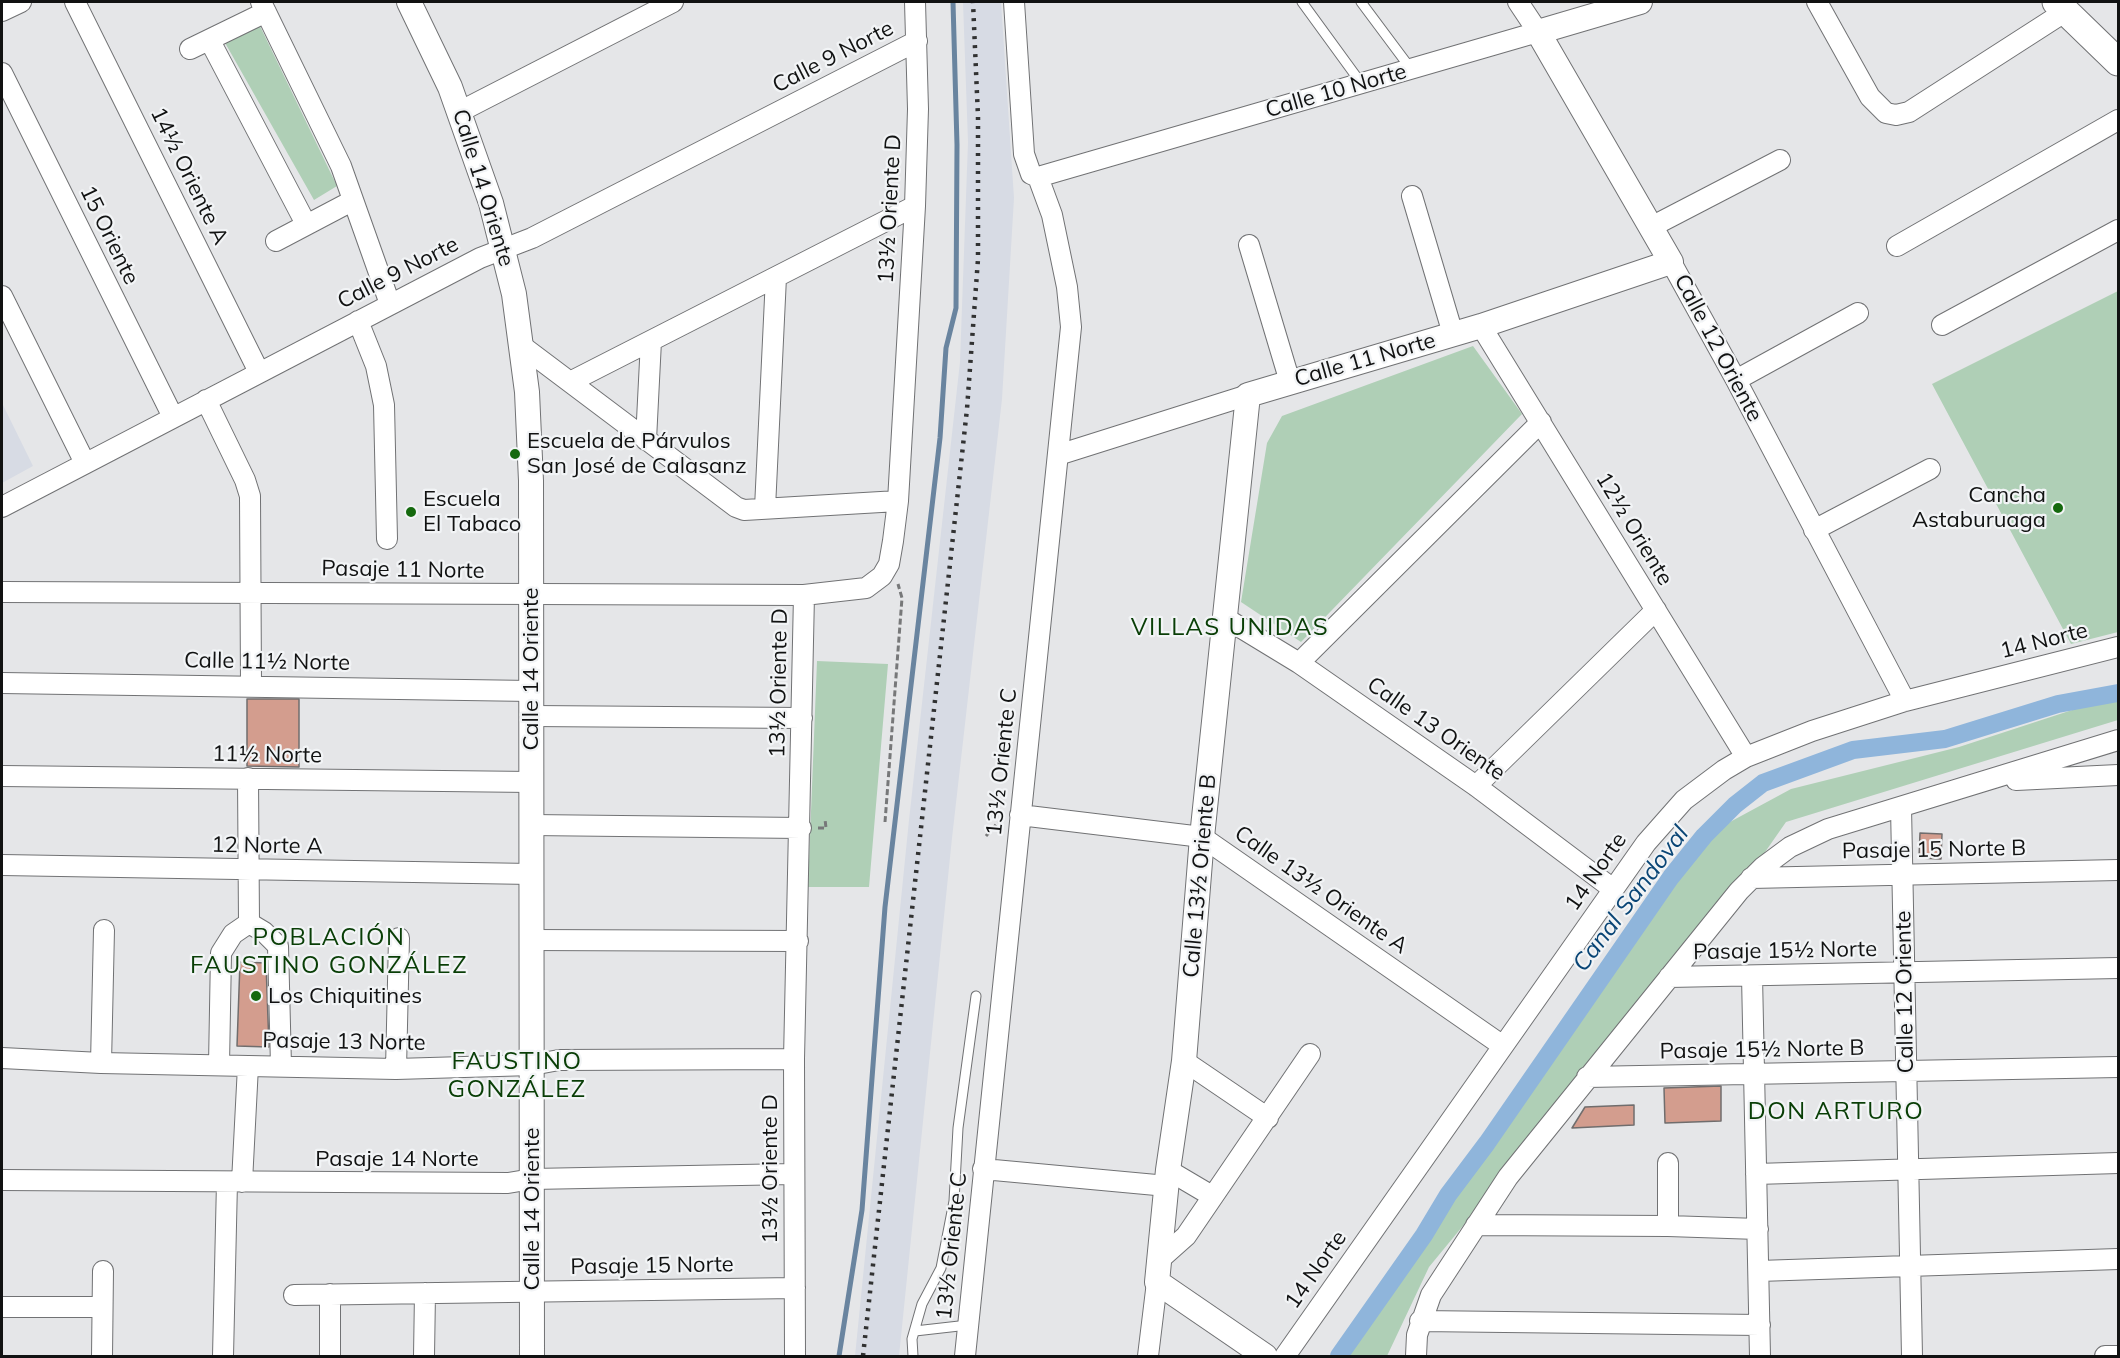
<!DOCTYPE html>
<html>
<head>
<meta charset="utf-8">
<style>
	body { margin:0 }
	#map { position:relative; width:2120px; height:1358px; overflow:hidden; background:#e5e6e8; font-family:Mulish,sans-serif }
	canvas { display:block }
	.frame { position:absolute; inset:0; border:3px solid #111212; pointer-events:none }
</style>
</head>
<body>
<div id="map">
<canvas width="2120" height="1358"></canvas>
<div class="frame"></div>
</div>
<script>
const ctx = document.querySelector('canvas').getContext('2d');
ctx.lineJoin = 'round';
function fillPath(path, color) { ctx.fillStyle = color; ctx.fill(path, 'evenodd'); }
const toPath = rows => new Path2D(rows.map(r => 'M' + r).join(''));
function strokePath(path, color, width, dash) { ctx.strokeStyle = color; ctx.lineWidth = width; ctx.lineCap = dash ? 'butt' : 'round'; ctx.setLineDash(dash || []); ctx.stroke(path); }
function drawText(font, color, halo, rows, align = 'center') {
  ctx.font = font + ' Mulish,sans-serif'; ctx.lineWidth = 4.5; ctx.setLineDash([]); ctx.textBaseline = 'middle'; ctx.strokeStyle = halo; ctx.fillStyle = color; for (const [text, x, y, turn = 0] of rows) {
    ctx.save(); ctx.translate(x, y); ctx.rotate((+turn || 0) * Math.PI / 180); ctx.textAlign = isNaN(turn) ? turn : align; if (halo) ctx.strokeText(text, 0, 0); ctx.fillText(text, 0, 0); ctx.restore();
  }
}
const built = toPath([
	[963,2,1001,2,1014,198,1002,399,952,838,899,1356,855,1356,909,820,960,362,968,142],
	[2,403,33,466,2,483]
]);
const green = toPath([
	[259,24,337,186,314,200,224,41],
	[2118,291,2118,632,2071,644,1932,384],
	[1473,346,1522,414,1301,642,1241,602,1267,443,1282,416],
	[817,661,888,664,869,887,808,887],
	[2118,695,2118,720,1786,822,1733,898,1429,1267,1387,1356,1339,1356,1704,836,1791,789,1959,747]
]);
const stream = toPath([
	[839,1356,862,1210,885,907,940,438,946,348,956,308,957,145,953,2]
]);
const canal = toPath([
	[1339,1356,1424,1235,1448,1195,1487,1143,1671,877,1704,836,1735,805,1763,783,1853,750,1945,739,2058,704,2118,693]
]);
const building = toPath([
	[247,699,299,699,299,767,247,766,247,699],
	[1920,833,1942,834,1941,859,1919,858,1920,833],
	[240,962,266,963,269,1047,237,1046,240,962],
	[1721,1086,1721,1121,1665,1123,1664,1088,1721,1086],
	[1634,1105,1634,1125,1572,1128,1585,1107,1634,1105]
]);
const path = toPath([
	[885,822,902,598,898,584],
	[818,828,826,828,825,819],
	[986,836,1001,819]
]);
const service = toPath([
	[1302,2,1361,83],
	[1361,2,1411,69],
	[915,1331,968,1325],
	[913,1356,912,1339,922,1304,941,1268,954,1201,958,1128,976,996]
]);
const minor = toPath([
	[75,2,259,372],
	[261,2,341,166,390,304],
	[1014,2,1024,154,1031,174,1038,177,1538,32,1518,2],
	[1817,2,1870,97,1886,113,1896,115,1909,112,2066,11],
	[2,11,21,2],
	[210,41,306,224],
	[190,49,266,12],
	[2,73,173,417],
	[461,111,673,2],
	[1412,196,1453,334],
	[1651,227,1780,160],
	[276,241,352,201],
	[1249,245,1290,382],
	[1897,246,2118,120],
	[1671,262,1736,380,1905,701],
	[2,296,85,463],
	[358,321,376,366,384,405,387,539],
	[1942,325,2118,230],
	[1481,326,1746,757],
	[522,346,736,507,744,510,898,501],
	[1736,380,1858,313],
	[570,382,915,206],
	[206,400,245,480,250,496,251,685],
	[646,440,651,341],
	[1058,455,1248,395],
	[2,507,480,258,532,238,917,41],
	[765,508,776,277],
	[1814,530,1930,469],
	[2,592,804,595],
	[1225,618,1299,663,1476,786,1613,889],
	[1299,663,1541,422],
	[2,683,531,691],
	[532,716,802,718],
	[2,776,531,782],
	[248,778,249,923],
	[2016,780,2118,775],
	[1476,786,1656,610],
	[1901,807,1912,1356],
	[1020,815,1202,837,1503,1046],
	[531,825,801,828],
	[2,865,531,874],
	[1751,878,2118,870],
	[249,923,264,932,278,946,281,1066],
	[531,940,798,941],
	[1752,976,1760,1356],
	[1669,977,2118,968],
	[2,1058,101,1063,396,1069,532,1065,559,1060,794,1059],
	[1184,1061,1268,1118],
	[101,1063,104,930],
	[219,1065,221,953,233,934,249,923],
	[396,1069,399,938],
	[1587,1077,2118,1067],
	[983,1169,1167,1186],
	[1168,1170,1212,1196],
	[1756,1174,2118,1163],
	[2,1180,508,1183,532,1179,793,1174],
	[242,1182,248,1066],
	[1476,1225,1668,1226,1758,1229],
	[1668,1226,1668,1163],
	[1159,1260,1186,1236,1310,1054],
	[1759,1271,2118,1259],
	[330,1294,330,1356],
	[294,1295,795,1288],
	[2,1307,101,1307],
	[1420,1321,1760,1325],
	[102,1356,103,1271],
	[223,1356,227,1182],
	[424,1356,425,1293],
	[795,1356,794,1059,804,595,866,588,882,576,889,564,893,541,898,501,915,206,918,109,915,2],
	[965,1356,1071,327,1067,287,1052,215,1038,177],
	[1148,1356,1157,1282],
	[1285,1356,1646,843,1684,800,1724,770,1746,757,1812,731,1905,701,2118,647],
	[1416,1356,1417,1335,1431,1295,1508,1177,1739,891,1763,867,1790,847,1828,829,2118,740],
	[2105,1356,2118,1356]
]);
const tertiary = toPath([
	[409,2,450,87,491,203,514,294,527,392,531,481,532,1356],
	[1265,1356,1157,1282,1168,1170,1184,1061,1202,837,1248,395,1481,326,1671,262,1538,32,1640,2]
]);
const secondary = toPath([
	[2056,2,2118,62]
]);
const rail = toPath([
	[863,1356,967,409,978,259,978,117,973,2]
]);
const markers = [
	[515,454,6,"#15690e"],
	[2058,508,6,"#15690e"],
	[411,512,6,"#15690e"],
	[256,996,6,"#15690e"]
];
const streetNames = [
	["Calle 9 Norte",833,57,-27],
	["Calle 10 Norte",1336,91,-16],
	["14½ Oriente A",189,176,64],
	["Calle 14 Oriente",483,188,73],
	["13½ Oriente D",890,209,-87],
	["15 Oriente",109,235,64],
	["Calle 9 Norte",398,273,-27],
	["Calle 12 Oriente",1718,348,62],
	["Calle 11 Norte",1365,360,-16],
	["12½ Oriente",1634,529,59],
	["Pasaje 11 Norte",403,570,1],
	["14 Norte",2044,641,-14],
	["Calle 11½ Norte",267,662,1],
	["Calle 14 Oriente",531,669,-90],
	["13½ Oriente D",779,683,-89],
	["Calle 13 Oriente",1436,729,35],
	["11½ Norte",267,755,1],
	["13½ Oriente C",1002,762,-84],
	["12 Norte A",267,846,1],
	["Pasaje 15 Norte B",1934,850,-1],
	["14 Norte",1596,872,-55],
	["Calle 13½ Oriente B",1200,876,-85],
	["Calle 13½ Oriente A",1321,890,35],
	["Pasaje 15½ Norte",1785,951,-1],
	["Calle 12 Oriente",1905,992,-91],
	["Pasaje 13 Norte",344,1042,1],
	["Pasaje 15½ Norte B",1762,1050,-1],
	["Pasaje 14 Norte",397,1159],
	["13½ Oriente D",770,1169,-90],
	["Calle 14 Oriente",532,1209,-90],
	["13½ Oriente C",952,1246,-84],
	["Pasaje 15 Norte",652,1266,-1],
	["14 Norte",1316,1270,-55]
];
const poiNames = [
	["Escuela de Párvulos",527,441],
	["San José de Calasanz",527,466],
	["Cancha",2046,495,"right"],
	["Astaburuaga",2046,520,"right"],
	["Escuela",423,499],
	["El Tabaco",423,524],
	["Los Chiquitines",268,996]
];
const neighbourhoodNames = [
	["VILLAS UNIDAS",1230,628],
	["POBLACIÓN",329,938],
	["FAUSTINO GONZÁLEZ",329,966],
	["FAUSTINO",517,1062],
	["GONZÁLEZ",517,1090],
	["DON ARTURO",1836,1112]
];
const waterNames = [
	["Canal Sandoval",1631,899,-53]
];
fillPath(built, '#d7dbe4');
fillPath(green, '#afcfb6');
strokePath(stream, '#69849f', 5);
strokePath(canal, '#8fb5db', 18);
fillPath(building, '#d39d8e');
strokePath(building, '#706d6d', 1.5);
strokePath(service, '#717274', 11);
strokePath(minor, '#717274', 22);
strokePath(tertiary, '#717274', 26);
strokePath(secondary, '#717274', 29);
strokePath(path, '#777879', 3, [6, 3]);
strokePath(service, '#fff', 9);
strokePath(minor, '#fff', 20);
strokePath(tertiary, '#fff', 24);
strokePath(secondary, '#fff', 27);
strokePath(rail, '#313232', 4.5, [3, 6]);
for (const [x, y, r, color] of markers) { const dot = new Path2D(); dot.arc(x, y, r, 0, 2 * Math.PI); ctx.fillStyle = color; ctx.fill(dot); strokePath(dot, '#f2f4f6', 2); }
drawText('22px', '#111212', '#f2f4f6', streetNames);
drawText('22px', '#111212', '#f2f4f6', poiNames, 'left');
ctx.letterSpacing = '1.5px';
drawText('24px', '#093e06', '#f2f4f6', neighbourhoodNames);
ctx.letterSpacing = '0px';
drawText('italic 24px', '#094575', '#f2f4f6', waterNames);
</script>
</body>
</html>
